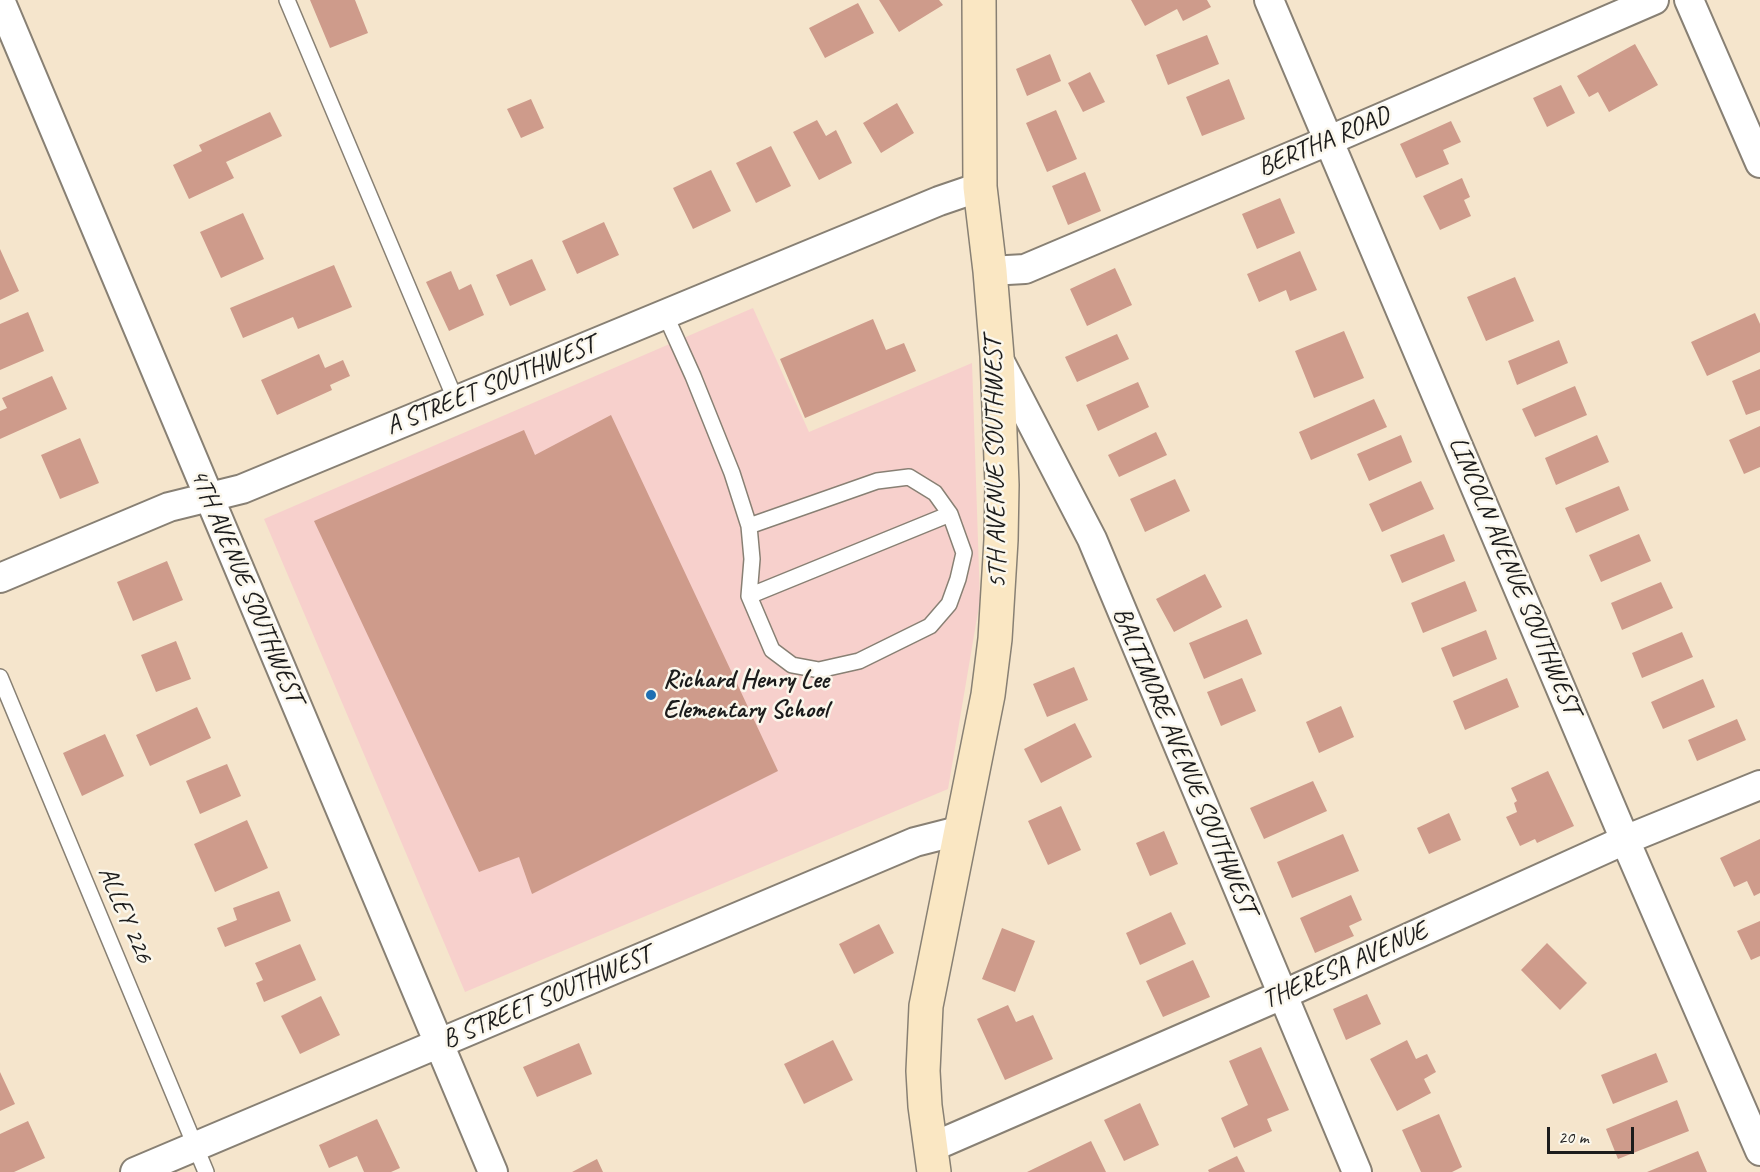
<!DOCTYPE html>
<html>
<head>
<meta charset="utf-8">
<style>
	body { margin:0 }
	#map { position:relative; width:1760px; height:1172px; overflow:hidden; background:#f5e5cc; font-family:Caveat,sans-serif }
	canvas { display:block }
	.scale { position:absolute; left:1547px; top:1127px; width:87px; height:27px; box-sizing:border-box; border:3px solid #1c1c1c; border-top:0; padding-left:8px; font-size:18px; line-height:21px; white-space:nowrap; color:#1c1c1c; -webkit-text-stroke:4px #fbf7ec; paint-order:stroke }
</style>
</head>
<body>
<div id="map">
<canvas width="1760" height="1172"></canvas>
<div class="scale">20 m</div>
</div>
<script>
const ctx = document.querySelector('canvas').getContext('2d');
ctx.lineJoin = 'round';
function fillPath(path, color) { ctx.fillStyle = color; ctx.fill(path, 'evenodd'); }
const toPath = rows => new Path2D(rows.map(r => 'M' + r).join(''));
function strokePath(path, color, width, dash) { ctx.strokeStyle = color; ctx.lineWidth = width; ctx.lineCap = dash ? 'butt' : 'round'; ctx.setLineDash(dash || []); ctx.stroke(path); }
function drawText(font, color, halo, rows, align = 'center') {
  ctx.font = font + ' Caveat,sans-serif'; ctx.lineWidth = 5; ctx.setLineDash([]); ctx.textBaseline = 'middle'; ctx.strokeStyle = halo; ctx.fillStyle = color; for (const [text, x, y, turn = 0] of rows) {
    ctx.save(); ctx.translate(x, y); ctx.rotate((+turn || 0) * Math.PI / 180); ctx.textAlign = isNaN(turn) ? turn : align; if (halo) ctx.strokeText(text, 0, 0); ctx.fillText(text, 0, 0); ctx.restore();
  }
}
const built = toPath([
	[753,308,809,432,972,363,980,600,948,789,465,992,264,519]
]);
const building = toPath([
	[310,0,355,0,368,33,330,48],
	[879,0,939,0,943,5,899,32],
	[1131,0,1207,0,1211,7,1183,21,1177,9,1145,26],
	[858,3,874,33,825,58,809,28],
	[1207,35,1219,64,1168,85,1156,55],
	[1635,44,1658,85,1609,112,1598,92,1589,97,1577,76],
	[1050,54,1061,81,1027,96,1016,69],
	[1090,72,1105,102,1083,112,1068,83],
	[1229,79,1245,119,1202,136,1186,97],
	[1561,85,1575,113,1547,127,1533,98],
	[531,99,544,128,521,138,507,109],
	[897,103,914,133,881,153,863,123],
	[1056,110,1077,159,1047,172,1026,123],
	[270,112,282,136,226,162,234,178,189,199,173,165,202,151,199,145],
	[817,120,826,136,836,130,852,163,819,180,793,132],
	[1451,121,1461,142,1443,150,1449,164,1416,178,1400,144],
	[771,146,791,186,756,203,736,163],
	[711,170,731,211,693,229,673,188],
	[1085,172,1101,211,1068,225,1052,186],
	[1462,178,1470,197,1464,200,1471,216,1440,230,1423,196],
	[1280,198,1295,233,1257,249,1242,214],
	[243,213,264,259,221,278,200,232],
	[604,222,619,255,577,274,562,241],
	[0,249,19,291,0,300],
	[1300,251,1317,290,1290,301,1286,290,1259,302,1247,274],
	[532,259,546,290,510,306,496,275],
	[334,265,352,307,298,329,293,317,243,338,230,308],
	[1115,268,1132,305,1087,326,1070,289],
	[451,271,459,290,471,284,484,315,449,331,426,282],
	[1515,277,1534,321,1486,341,1467,297],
	[28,312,44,351,0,370,0,324],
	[1755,313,1760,324,1760,352,1707,376,1691,342],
	[873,319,886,350,904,343,916,371,805,418,780,359],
	[1344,331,1364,378,1314,398,1295,351],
	[1117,334,1129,359,1077,382,1065,357],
	[1559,340,1568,363,1517,385,1508,361],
	[319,354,325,368,343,360,350,376,330,385,332,390,277,415,261,380],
	[1760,369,1760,410,1746,415,1732,381],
	[52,376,67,409,0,439,0,411,7,408,2,398],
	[1138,382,1149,407,1098,431,1086,405],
	[1575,386,1587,415,1535,437,1522,409],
	[1374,399,1387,427,1311,460,1299,432],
	[611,415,778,771,532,894,519,857,479,872,314,521,524,430,535,455],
	[1760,426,1760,467,1744,474,1729,440],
	[1156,432,1167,455,1119,477,1108,455],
	[1401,435,1412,462,1369,481,1357,454],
	[1597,435,1609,462,1556,485,1545,458],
	[80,438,99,483,60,499,41,455],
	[1175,479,1190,511,1145,532,1130,499],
	[1421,481,1434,509,1382,532,1369,504],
	[1619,486,1629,510,1576,533,1565,508],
	[1444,534,1455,561,1402,583,1390,555],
	[1639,534,1651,561,1601,582,1589,555],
	[167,561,183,600,133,621,117,582],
	[1205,574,1222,607,1174,632,1156,599],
	[1465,581,1477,611,1423,633,1411,603],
	[1661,582,1673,608,1622,630,1611,603],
	[1247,619,1262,654,1204,679,1189,643],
	[1486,630,1497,659,1453,677,1441,648],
	[1682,632,1693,657,1642,678,1632,653],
	[176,641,191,679,156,692,141,655],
	[1074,667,1088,700,1047,717,1033,684],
	[1242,678,1256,711,1221,726,1207,692],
	[1507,678,1519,707,1465,730,1453,701],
	[1703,679,1715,707,1663,729,1651,702],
	[1341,706,1354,737,1319,753,1306,722],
	[197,707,211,738,150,766,136,735],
	[1737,719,1746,740,1697,761,1688,740],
	[1075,723,1092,757,1041,783,1024,749],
	[105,734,124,776,82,796,63,753],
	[227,764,241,796,200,814,186,781],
	[1548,771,1574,826,1537,843,1535,839,1520,846,1506,817,1517,812,1514,803,1517,801,1511,788],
	[1313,781,1327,811,1264,839,1250,808],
	[1061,806,1081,850,1048,865,1028,821],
	[1449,813,1461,840,1429,854,1417,828],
	[247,820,268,868,215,892,194,844],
	[1164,831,1178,864,1150,876,1136,843],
	[1343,834,1359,871,1292,898,1277,862],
	[1760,839,1760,893,1754,896,1747,881,1734,887,1720,858],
	[279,891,291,921,225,947,217,928,237,920,233,908],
	[1351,895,1362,920,1349,926,1354,936,1315,953,1300,918],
	[1171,912,1186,944,1140,965,1126,933],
	[1760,921,1760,956,1751,960,1737,931],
	[879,924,894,953,854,974,839,944],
	[1002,928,1035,941,1015,992,982,979],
	[1547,943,1587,983,1560,1010,1521,970],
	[300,944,316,980,264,1002,256,983,263,980,255,963],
	[1193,960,1210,997,1163,1017,1146,981],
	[1367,994,1381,1024,1346,1040,1333,1009],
	[321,996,340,1035,300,1054,281,1016],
	[1008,1005,1016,1022,1033,1015,1053,1059,1005,1080,977,1019],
	[833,1040,853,1080,804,1104,784,1064],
	[1407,1040,1416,1059,1427,1054,1436,1072,1424,1079,1431,1093,1397,1111,1370,1059],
	[579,1043,592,1074,537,1097,523,1067],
	[1261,1047,1289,1110,1267,1119,1272,1131,1234,1148,1221,1118,1248,1105,1229,1061],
	[1656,1053,1668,1082,1613,1104,1601,1075],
	[0,1072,15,1104,0,1111],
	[1677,1100,1689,1131,1618,1159,1606,1129],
	[1140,1103,1159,1145,1124,1161,1104,1120],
	[1439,1114,1462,1167,1452,1172,1421,1172,1402,1130],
	[377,1119,400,1168,391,1172,364,1172,357,1156,329,1168,319,1145],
	[28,1121,45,1158,14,1172,0,1172,0,1134],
	[1091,1141,1106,1172,1027,1172],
	[1698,1151,1707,1172,1647,1172],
	[1237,1156,1245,1172,1209,1172,1208,1170],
	[597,1159,603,1172,572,1172]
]);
const lane = toPath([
	[287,0,456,401],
	[665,314,693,376,732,473,749,526,752,559,749,596,772,650,792,665,819,670,859,661,930,626,949,604,958,579,964,553,950,514,935,493,909,477,877,481,749,526],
	[749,596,950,514],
	[0,677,206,1172]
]);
const street = toPath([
	[0,0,493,1172],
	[1269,0,1625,840,1760,1151],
	[1689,0,1760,163],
	[990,271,1025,269,1330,140,1654,0],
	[997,356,1092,539,1357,1172],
	[0,578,169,507,242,489,939,201,980,187],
	[930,1148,1282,995,1625,840,1760,785],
	[135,1172,915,842,962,830]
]);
const secondary = toPath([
	[934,1172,925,1106,923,1071,926,1006,988,695,995,639,1001,540,1002,485,997,356,990,271,980,187,979,0]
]);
const markers = [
	[651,695,6,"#1f6fb2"]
];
const streetNames = [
	["BERTHA ROAD",1324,142,-23],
	["A STREET SOUTHWEST",491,386,-22],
	["5TH AVENUE SOUTHWEST",996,463,-91],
	["LINCOLN AVENUE SOUTHWEST",1514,576,67],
	["4TH AVENUE SOUTHWEST",246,586,67],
	["BALTIMORE AVENUE SOUTHWEST",1184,761,67],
	["ALLEY 226",125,915,67],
	["THERESA AVENUE",1345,966,-24],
	["B STREET SOUTHWEST",547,998,-23]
];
const poiNames = [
	["Richard Henry Lee",663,680],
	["Elementary School",663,710]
];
fillPath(built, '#f7d0cc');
fillPath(building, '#ce9b8b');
strokePath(lane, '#888074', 18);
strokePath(street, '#888074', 32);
strokePath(secondary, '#888074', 36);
strokePath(lane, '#fff', 15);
strokePath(street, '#fff', 28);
strokePath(secondary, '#fae7c3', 33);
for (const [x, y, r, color] of markers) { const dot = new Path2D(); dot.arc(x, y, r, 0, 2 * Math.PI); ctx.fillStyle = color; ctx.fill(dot); strokePath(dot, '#fbf7ec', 2); }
drawText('26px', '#1c1c1c', '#fbf7ec', streetNames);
drawText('bold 26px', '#1c1c1c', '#fbf7ec', poiNames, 'left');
</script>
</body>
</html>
